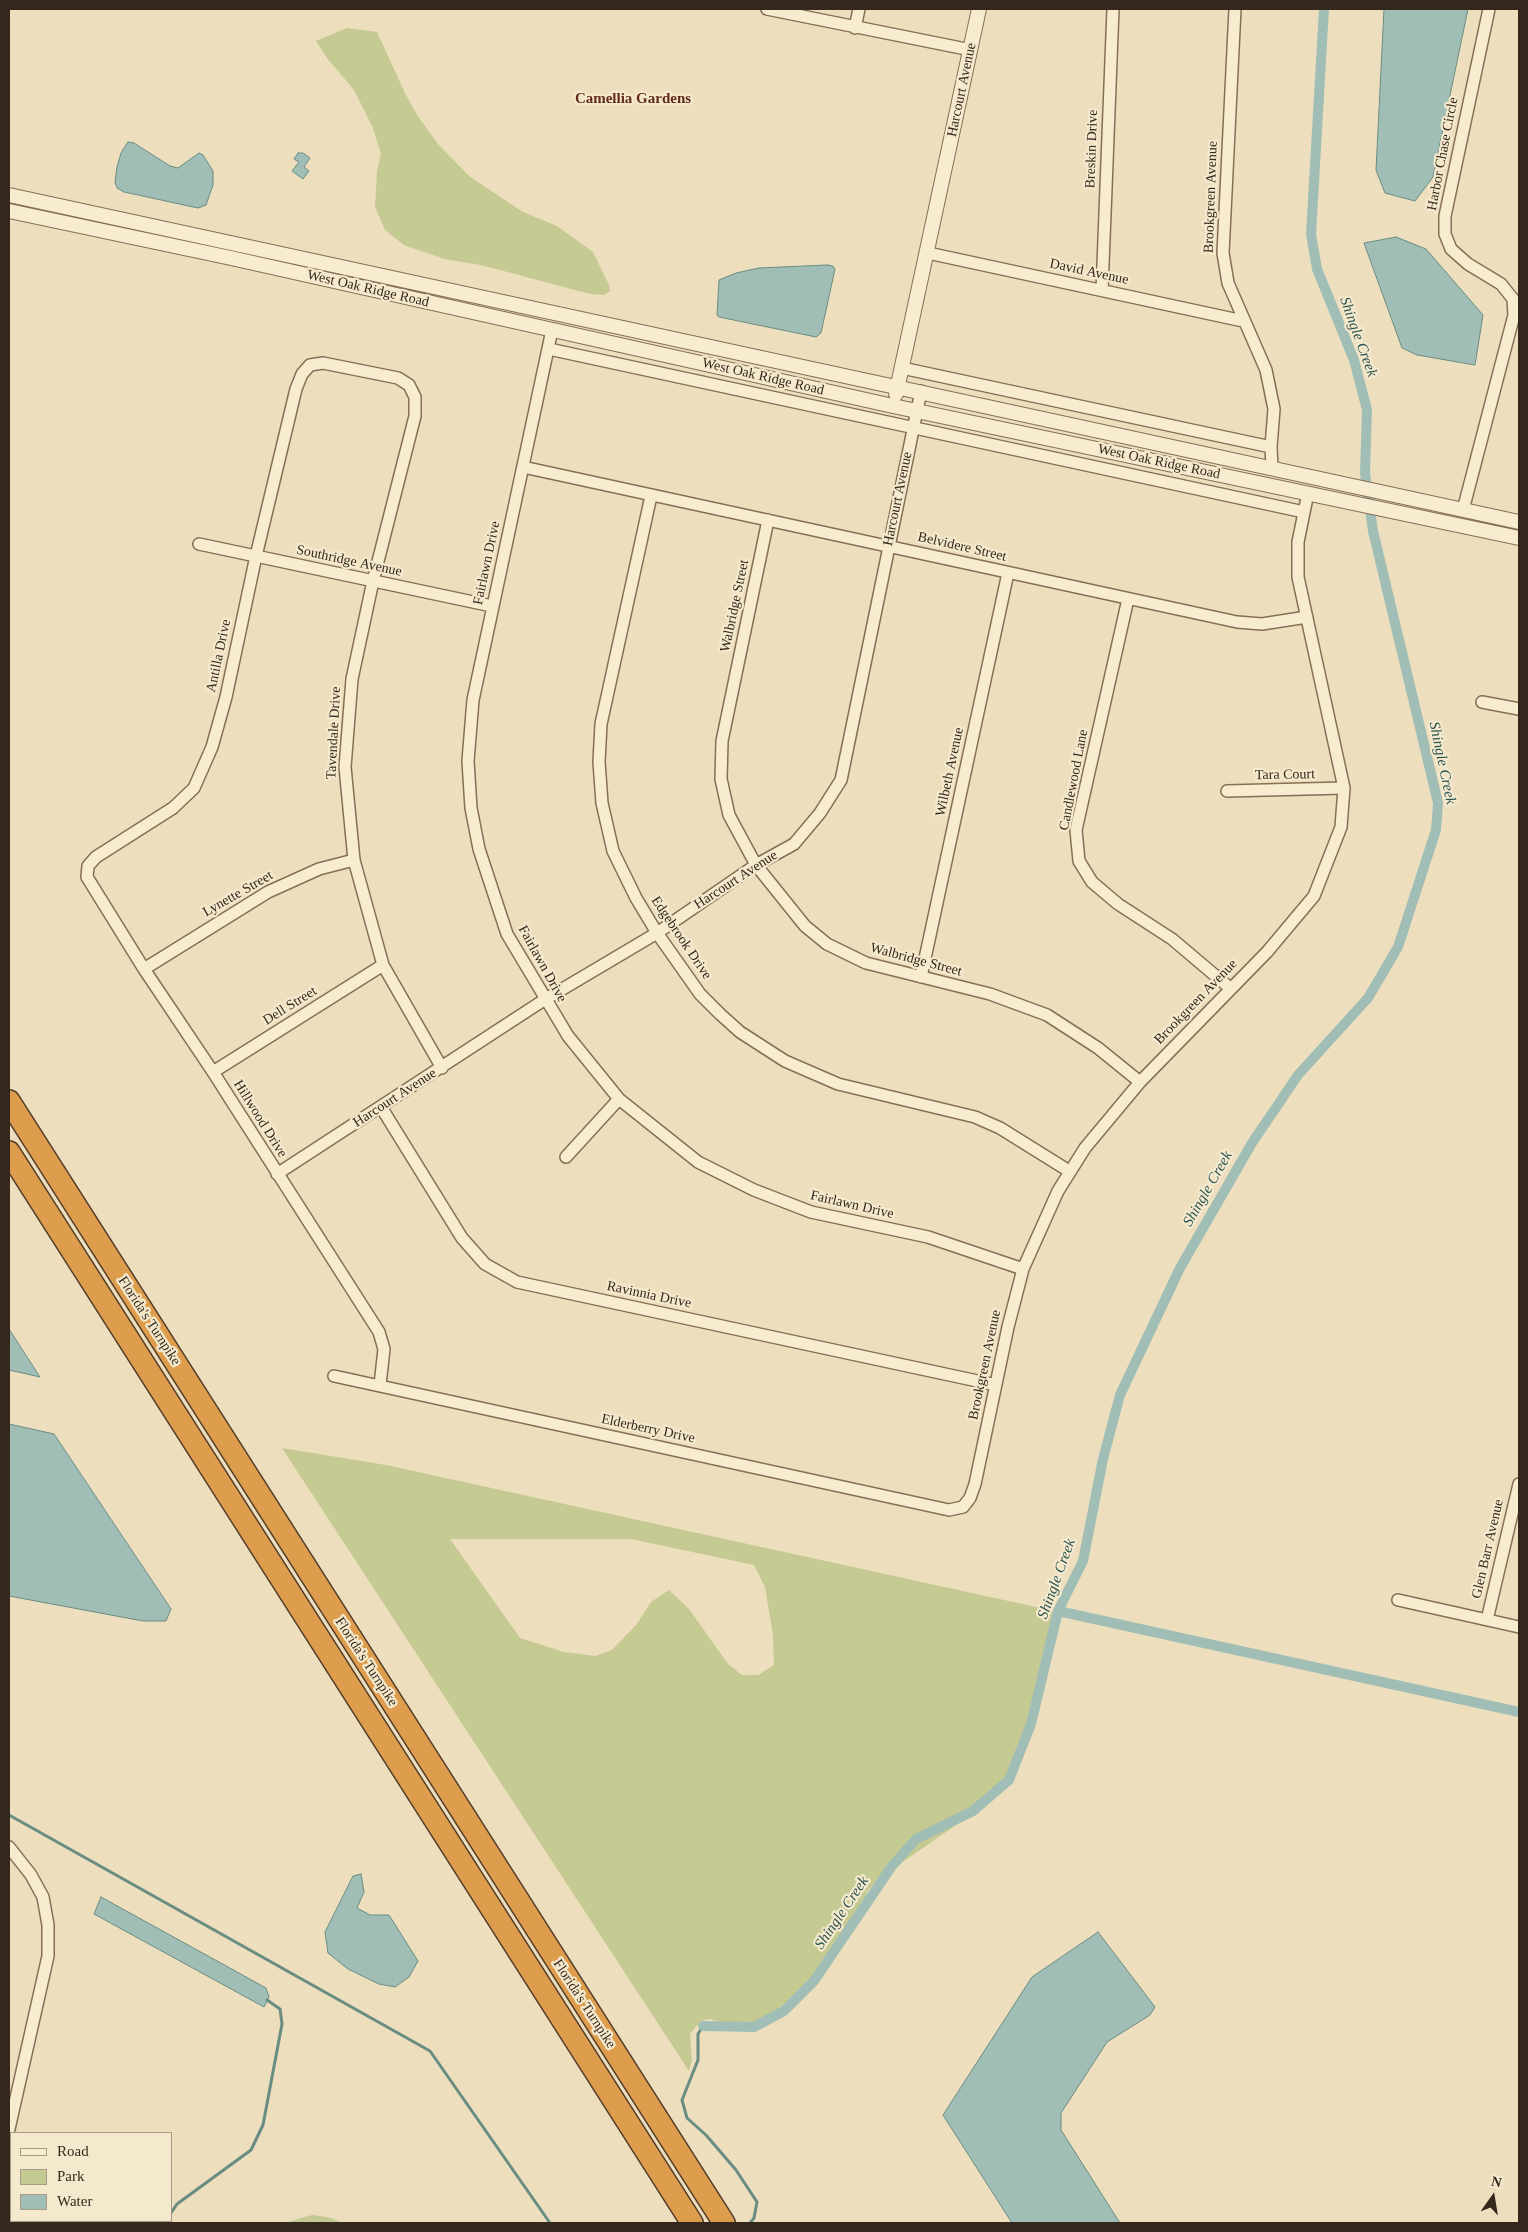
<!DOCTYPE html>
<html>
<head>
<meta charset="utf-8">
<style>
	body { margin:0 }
	#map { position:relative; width:1528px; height:2232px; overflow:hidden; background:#eddfbd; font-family:Georgia,serif }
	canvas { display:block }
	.frame { position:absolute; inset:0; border:10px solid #34271b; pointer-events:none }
	.legend { position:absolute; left:10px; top:2132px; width:162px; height:90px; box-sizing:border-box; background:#f5e9cd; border:1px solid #a89b86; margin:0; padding:6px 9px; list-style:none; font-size:15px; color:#34271b }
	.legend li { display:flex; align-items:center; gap:10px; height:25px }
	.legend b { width:25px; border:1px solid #a89b86 }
	.north { position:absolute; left:1468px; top:2172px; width:50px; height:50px; -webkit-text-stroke:4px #f5e9cd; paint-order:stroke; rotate:13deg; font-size:14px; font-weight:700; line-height:20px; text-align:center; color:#34271b }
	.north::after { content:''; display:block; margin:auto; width:18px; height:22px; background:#34271b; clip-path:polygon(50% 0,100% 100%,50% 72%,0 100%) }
</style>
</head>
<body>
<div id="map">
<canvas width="1528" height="2232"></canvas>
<div class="frame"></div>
<ul class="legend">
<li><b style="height:6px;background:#f8ecd0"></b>Road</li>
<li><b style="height:14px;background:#c4ca92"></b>Park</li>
<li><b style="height:14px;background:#a1beb6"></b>Water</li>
</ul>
<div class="north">N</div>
</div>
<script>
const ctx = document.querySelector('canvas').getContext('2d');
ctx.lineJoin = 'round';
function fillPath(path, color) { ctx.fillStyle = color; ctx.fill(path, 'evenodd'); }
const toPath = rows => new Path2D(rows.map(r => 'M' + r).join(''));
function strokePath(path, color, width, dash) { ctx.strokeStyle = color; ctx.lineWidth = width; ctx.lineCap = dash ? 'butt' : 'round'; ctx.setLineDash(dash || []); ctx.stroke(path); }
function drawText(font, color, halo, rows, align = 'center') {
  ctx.font = font + ' Georgia,serif'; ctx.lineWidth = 4.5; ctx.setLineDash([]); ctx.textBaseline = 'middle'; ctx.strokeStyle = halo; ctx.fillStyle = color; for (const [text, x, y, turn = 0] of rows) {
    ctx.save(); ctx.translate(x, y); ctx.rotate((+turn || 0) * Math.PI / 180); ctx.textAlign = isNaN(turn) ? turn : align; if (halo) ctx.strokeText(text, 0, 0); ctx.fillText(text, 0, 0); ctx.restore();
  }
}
const green = toPath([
	[347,28,377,32,405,93,417,115,438,144,469,176,523,212,557,226,593,252,609,285,610,291,604,295,590,294,481,265,444,259,404,245,385,230,375,207,377,171,381,154,373,128,354,90,327,58,316,41],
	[282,1448,386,1465,1059,1612,1037,1702,1019,1758,1006,1783,978,1810,878,1879,868,1891,846,1941,800,1992,766,2018,747,2029,737,2029,710,2019,701,2021,690,2034,692,2060,689,2071],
	[450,1539,631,1539,754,1565,765,1587,773,1635,774,1665,758,1675,742,1675,728,1664,689,1609,669,1590,651,1602,636,1625,612,1650,595,1656,564,1652,520,1638],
	[312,2215,328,2217,343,2223,284,2223]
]);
const water = toPath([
	[1384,9,1468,9,1433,177,1415,201,1385,193,1376,170,1384,9],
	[128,142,134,143,170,166,178,168,199,153,203,155,213,171,213,185,206,205,198,208,124,192,117,188,115,182,117,167,121,153,128,142],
	[298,153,303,153,310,158,304,167,309,171,303,179,292,171,299,162,294,159,298,153],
	[1396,237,1426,249,1483,315,1475,365,1417,355,1402,348,1364,243,1396,237],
	[827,265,833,266,835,269,821,333,816,337,719,317,717,315,719,280,736,273,759,268,827,265],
	[9,1329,40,1377,9,1370,9,1329],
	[9,1424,54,1434,171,1609,166,1621,143,1621,9,1596,9,1424],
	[361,1874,364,1892,357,1908,370,1915,389,1915,418,1961,409,1977,395,1987,379,1984,348,1969,328,1953,325,1932,353,1876,361,1874],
	[101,1897,266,1988,269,1997,264,2007,94,1914,101,1897],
	[1098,1932,1155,2007,1150,2015,1107,2042,1061,2113,1061,2130,1120,2223,1012,2223,943,2115,1032,1977,1098,1932]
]);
const stream = toPath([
	[9,1815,430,2051,550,2223],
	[703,2026,698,2034,698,2060,682,2100,687,2118,706,2135,736,2170,757,2202,754,2218,750,2223],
	[171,2213,177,2204,251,2150,263,2125,282,2024,280,2009,267,2000],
	[164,2223,166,2221]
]);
const canal = toPath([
	[1058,1611,1519,1712],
	[703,2026,754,2027,784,2011,814,1981,892,1866,916,1839,973,1811,1009,1780,1031,1724,1058,1611,1083,1561,1103,1459,1120,1395,1180,1268,1252,1143,1298,1075,1368,998,1398,947,1436,830,1438,803,1373,531,1365,473,1367,410,1354,360,1317,269,1311,234,1324,9]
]);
const minor = toPath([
	[767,9,971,50],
	[1235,9,1223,253,1228,283,1266,370,1274,409,1271,447,1272,468],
	[855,28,859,9],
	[928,253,1243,321],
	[1102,290,1113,9],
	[552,330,473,700,468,761,471,808,479,849,507,934,568,1036,619,1099,698,1162,754,1190,811,1212,928,1237,1023,1269],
	[549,349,1304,512],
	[902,368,1271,447],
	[523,467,1237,622,1262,624,1307,617],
	[651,496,601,724,599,762,602,803,613,851,636,898,657,933,700,994,720,1014,740,1032,785,1061,838,1084,975,1117,1000,1128,1069,1171],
	[1463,510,1514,315,1513,299,1501,284,1468,264,1451,249,1445,234,1445,216,1489,9],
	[768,520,722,741,721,779,729,815,756,865,805,926,827,944,866,963,990,994,1047,1015,1098,1048,1140,1082],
	[199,544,492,606],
	[1128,599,1076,830,1079,861,1092,882,1118,904,1172,939,1230,988],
	[1482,702,1519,709],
	[1227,791,1344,788],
	[144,969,268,892,319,869,354,860],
	[921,977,1008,573],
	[213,1072,383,965],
	[381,1107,462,1238,485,1264,517,1282,996,1385],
	[566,1157,619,1099],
	[277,1174,544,1000,657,933,756,865,794,844,820,813,841,780,921,391],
	[334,1376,949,1510,963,1507,970,1498,975,1484,1008,1327,1023,1269,1058,1191,1085,1148,1140,1082,1267,952,1314,896,1341,827,1344,788,1298,577,1298,542,1308,493],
	[380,1385,384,1349,379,1332,213,1072,144,969,87,877,88,866,96,857,173,808,194,788,212,747,226,697,256,556,296,389,302,374,310,365,323,363,398,378,409,385,415,397,415,416,373,581,352,679,345,767,354,860,383,965,442,1068],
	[1398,1600,1519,1627],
	[1487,1620,1519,1484],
	[9,1847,31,1875,43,1897,48,1925,48,1956,9,2129]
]);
const tertiary = toPath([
	[9,195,1519,522],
	[9,211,231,258,893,406,1519,538],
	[896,394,979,9]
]);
const motorway = toPath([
	[9,1101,724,2223],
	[9,1152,692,2223]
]);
const streetNames = [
	["Harcourt Avenue",962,90,-78],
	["Breskin Drive",1092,149,-88],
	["Harbor Chase Circle",1443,154,-79],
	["Brookgreen Avenue",1211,197,-88],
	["David Avenue",1089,272,12],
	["West Oak Ridge Road",368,289,13],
	["West Oak Ridge Road",763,377,13],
	["West Oak Ridge Road",1159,462,12],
	["Harcourt Avenue",898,499,-78],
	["Belvidere Street",962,547,13],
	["Southridge Avenue",349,561,12],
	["Fairlawn Drive",487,563,-78],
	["Walbridge Street",735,606,-78],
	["Antilla Drive",219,656,-78],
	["Tavendale Drive",334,733,-87],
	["Wilbeth Avenue",950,772,-78],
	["Tara Court",1285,775,-1],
	["Candlewood Lane",1074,780,-79],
	["Harcourt Avenue",736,880,-33],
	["Lynette Street",238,894,-30],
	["Edgebrook Drive",681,938,56],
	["Walbridge Street",916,960,15],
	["Fairlawn Drive",542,964,61],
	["Brookgreen Avenue",1196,1002,-46],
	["Dell Street",290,1006,-32],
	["Harcourt Avenue",395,1098,-33],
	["Hillwood Drive",260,1119,58],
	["Fairlawn Drive",852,1205,13],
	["Ravinnia Drive",649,1295,12],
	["Florida's Turnpike",149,1321,57],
	["Brookgreen Avenue",985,1365,-78],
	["Elderberry Drive",648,1429,12],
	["Glen Barr Avenue",1488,1549,-77],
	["Florida's Turnpike",366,1662,57],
	["Florida's Turnpike",584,2004,57]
];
const neighbourhoodNames = [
	["Camellia Gardens",633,99]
];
const waterNames = [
	["Shingle Creek",1358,337,70],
	["Shingle Creek",1442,763,78],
	["Shingle Creek",1208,1189,-60],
	["Shingle Creek",1057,1579,-70],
	["Shingle Creek",842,1913,-56]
];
fillPath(green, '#c4ca92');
fillPath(water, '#a1beb6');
strokePath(water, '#698c83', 1);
strokePath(stream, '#698c83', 3);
strokePath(canal, '#a1beb6', 10);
strokePath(minor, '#856f57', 14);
strokePath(tertiary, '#856f57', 16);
strokePath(motorway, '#523d2b', 24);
strokePath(minor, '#f8ecd0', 11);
strokePath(tertiary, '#f8ecd0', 14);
strokePath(motorway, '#dd9d4d', 21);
drawText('14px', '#34271b', '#f5e9cd', streetNames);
drawText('bold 15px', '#60291b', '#f5e9cd', neighbourhoodNames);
drawText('italic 15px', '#2b5451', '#f5e9cd', waterNames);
</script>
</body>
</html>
